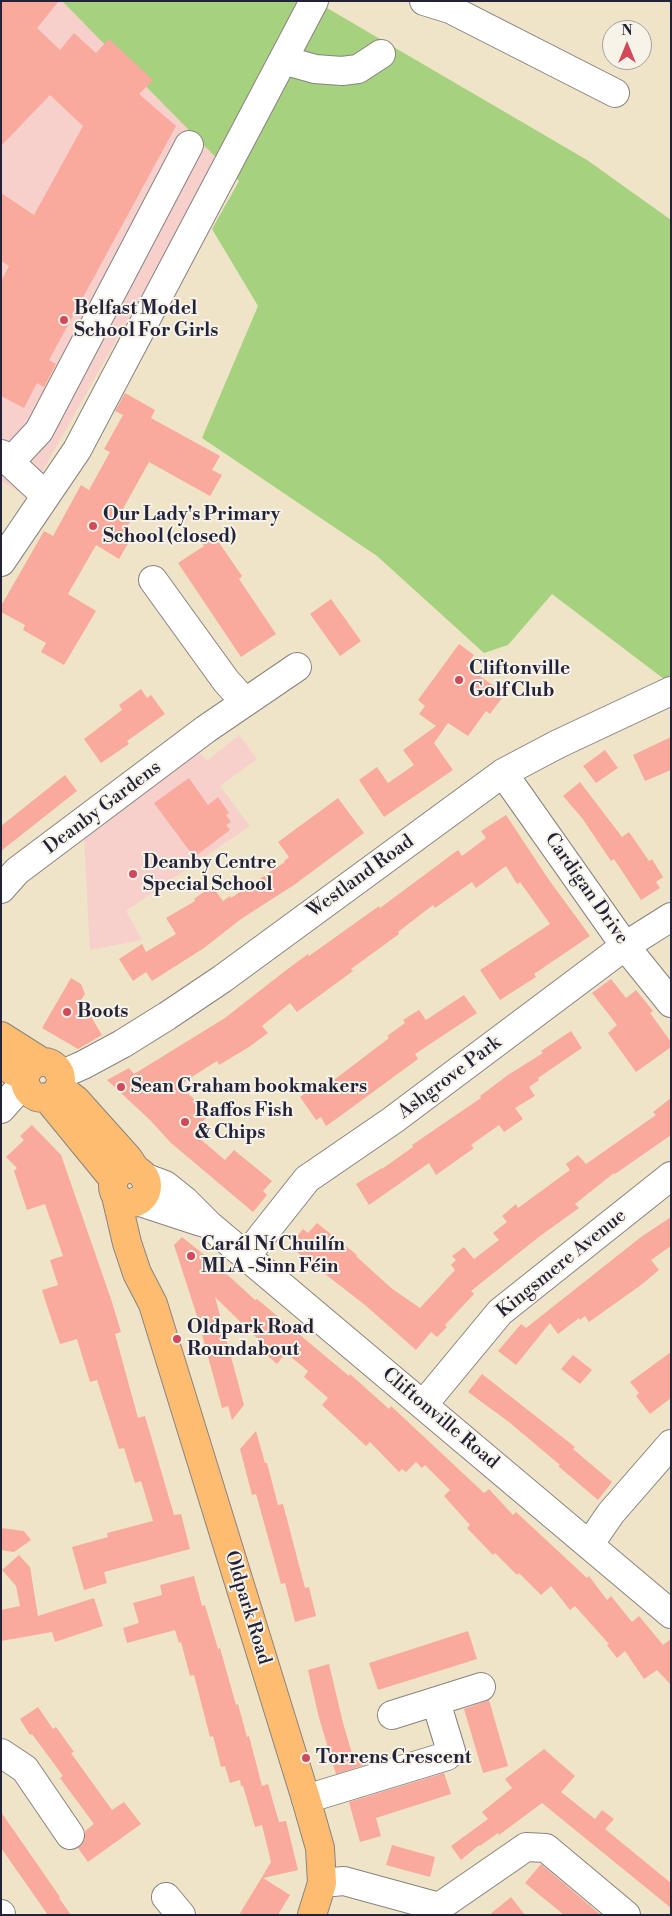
<!DOCTYPE html>
<html>
<head>
<meta charset="utf-8">
<style>
	body { margin:0 }
	#map { position:relative; width:672px; height:1916px; overflow:hidden; background:#efe4c7; font-family:"Libre Bodoni",serif }
	canvas { display:block }
	.frame { position:absolute; inset:0; border:2px solid #22223b; pointer-events:none }
	.north { position:absolute; left:602px; top:20px; width:50px; height:50px; box-sizing:border-box; background:#f7f3e8; border:1px solid #a29fa3; border-radius:50%; rotate:0deg; font-size:14px; font-weight:700; line-height:20px; text-align:center; color:#22223b }
	.north::after { content:''; display:block; margin:auto; width:18px; height:22px; background:#d1495b; clip-path:polygon(50% 0,100% 100%,50% 72%,0 100%) }
</style>
</head>
<body>
<div id="map">
<canvas width="672" height="1916"></canvas>
<div class="frame"></div>
<div class="north">N</div>
</div>
<script>
const ctx = document.querySelector('canvas').getContext('2d');
ctx.lineJoin = 'round';
function fillPath(path, color) { ctx.fillStyle = color; ctx.fill(path, 'evenodd'); }
const toPath = rows => new Path2D(rows.map(r => 'M' + r).join(''));
function strokePath(path, color, width, dash) { ctx.strokeStyle = color; ctx.lineWidth = width; ctx.lineCap = dash ? 'butt' : 'round'; ctx.setLineDash(dash || []); ctx.stroke(path); }
function drawText(font, color, halo, rows, align = 'center') {
  ctx.font = font + ' "Libre Bodoni",serif'; ctx.lineWidth = 4; ctx.setLineDash([]); ctx.textBaseline = 'middle'; ctx.strokeStyle = halo; ctx.fillStyle = color; for (const [text, x, y, turn = 0] of rows) {
    ctx.save(); ctx.translate(x, y); ctx.rotate((+turn || 0) * Math.PI / 180); ctx.textAlign = isNaN(turn) ? turn : align; if (halo) ctx.strokeText(text, 0, 0); ctx.fillText(text, 0, 0); ctx.restore();
  }
}
const built = toPath([
	[1,1,62,1,218,159,28,497,1,481],
	[239,735,257,759,220,786,250,826,126,911,142,940,90,950,84,837,198,751,207,761]
]);
const green = toPath([
	[62,1,315,1,587,160,671,220,671,675,664,679,552,594,508,645,484,653,377,556,202,438,258,306,212,229,239,181]
]);
const building = toPath([
	[1,1,59,1,37,28,60,50,74,33,96,53,109,39,153,80,139,94,176,126,49,360,56,364,44,387,37,383,24,408,1,396,1,281,9,266,1,261,1,193,34,215,83,126,50,95,1,146],
	[125,393,155,410,151,418,220,456,212,470,222,475,210,496,149,462,119,516,130,522,125,530,133,535,119,559,96,545,68,594,96,611,64,665,41,652,46,643,23,630,25,625,1,612,1,606,44,531,53,536,81,485,89,490,110,452,104,449,123,415,115,411],
	[213,534,242,576,239,579,276,634,241,657,178,563,204,546,201,541],
	[331,599,361,641,340,656,310,614],
	[459,644,474,655,466,666,505,694,490,714,486,711,468,736,448,723,434,743,453,770,384,817,359,780,377,767,388,783,414,765,403,750,436,726,419,714,425,706,418,700],
	[141,689,147,698,151,695,165,714,127,741,129,744,101,763,84,739,122,710,119,705],
	[671,737,671,770,645,781,633,755],
	[605,750,618,768,596,783,583,766],
	[65,775,77,791,1,851,1,826],
	[189,778,208,805,218,797,229,813,226,815,231,822,226,825,230,830,194,857,154,803],
	[580,782,622,837,629,832,649,861,652,859,663,877,656,882,660,888,641,900,614,859,611,861,582,818,563,796],
	[338,798,364,833,294,885,241,919,204,948,152,981,146,972,133,981,119,959,142,944,146,952,176,934,166,918,195,901,194,899,212,886,223,901,230,896,231,898,285,862,284,861,289,857,278,842],
	[506,815,549,880,590,936,534,974,536,977,500,1000,480,970,550,924,520,882,517,884,506,866,476,888,472,882,435,908,433,905,398,932,399,934,351,969,353,971,297,1012,290,1003,262,1026,268,1033,249,1047,219,1065,217,1061,179,1085,210,1114,192,1132,225,1160,234,1150,272,1181,263,1191,267,1195,253,1212,171,1143,150,1120,107,1080,129,1068,134,1074,225,1018,285,971,308,954,309,956,379,906,380,908,458,850,462,856,486,838,481,831],
	[71,978,81,984,85,994,81,1000,102,1035,78,1049,42,1028],
	[611,979,626,998,636,990,653,1011,650,1013,671,1042,671,1047,636,1072,608,1033,617,1025,592,993],
	[464,995,477,1013,415,1054,418,1059,339,1117,326,1126,321,1117,316,1120,300,1097,313,1088,317,1093,389,1038,387,1036,405,1023,403,1020,419,1010,426,1020],
	[571,1031,582,1048,538,1078,539,1080,529,1087,535,1096,515,1108,523,1119,504,1132,499,1125,471,1145,474,1148,436,1175,429,1163,369,1205,356,1184,382,1168,382,1169,413,1147,412,1145,481,1098,480,1096,508,1075,543,1053,541,1051],
	[671,1098,671,1135,615,1174,614,1173,575,1204,579,1208,540,1236,471,1291,474,1294,445,1325,447,1327,437,1337,431,1332,416,1350,365,1305,289,1246,303,1229,308,1233,317,1223,357,1255,356,1256,391,1288,420,1308,455,1270,451,1265,456,1260,452,1256,464,1247,474,1259,499,1240,493,1233,507,1222,502,1216,516,1204,518,1208,570,1170,566,1164,578,1155,586,1164,656,1115,653,1112],
	[32,1125,61,1155,112,1302,121,1332,115,1334,138,1418,145,1416,174,1515,181,1514,190,1549,104,1572,107,1583,84,1590,72,1547,108,1537,107,1533,153,1521,141,1481,135,1483,124,1448,119,1449,97,1380,90,1382,77,1339,60,1344,48,1309,42,1290,58,1285,50,1260,63,1256,45,1204,27,1210,14,1171,17,1168,6,1157,24,1140,20,1136],
	[671,1217,671,1246,651,1260,659,1270,641,1285,589,1322,585,1316,580,1320,579,1318,558,1334,550,1323,516,1365,498,1351,521,1324,526,1328,641,1237],
	[182,1237,218,1266,255,1300,257,1299,349,1376,350,1374,389,1409,391,1406,484,1493,489,1489,513,1515,516,1512,587,1578,589,1576,607,1600,611,1596,632,1622,639,1616,663,1645,671,1639,671,1685,657,1670,644,1679,625,1651,617,1658,607,1645,609,1644,575,1606,570,1610,551,1586,541,1595,519,1573,517,1575,495,1553,493,1555,467,1528,470,1525,444,1496,450,1490,425,1465,422,1468,416,1462,406,1472,402,1469,399,1472,370,1442,366,1446,322,1405,328,1398,304,1377,308,1371,286,1353,277,1364,269,1357,260,1350,264,1345,215,1297,244,1405,232,1420,228,1406,222,1408,197,1316,174,1245],
	[671,1352,671,1398,650,1414,636,1396,639,1393,630,1382],
	[573,1355,592,1370,580,1384,561,1369],
	[482,1374,575,1447,573,1449,612,1482,598,1500,558,1466,560,1465,509,1422,468,1392],
	[256,1431,265,1463,267,1463,278,1505,283,1504,305,1588,309,1587,316,1616,295,1622,285,1583,281,1584,256,1494,252,1495,240,1449],
	[1,1528,24,1531,31,1540,14,1552,1,1550],
	[19,1555,30,1567,38,1616,94,1598,103,1626,55,1642,52,1632,1,1641,1,1610,20,1606,16,1586,2,1570],
	[194,1576,202,1606,205,1605,218,1649,220,1648,236,1705,238,1704,247,1737,249,1736,262,1786,268,1784,279,1822,286,1821,289,1833,298,1870,263,1878,290,1895,278,1915,239,1915,271,1862,262,1825,255,1827,243,1786,241,1786,240,1780,230,1783,225,1766,221,1767,213,1736,210,1737,194,1675,190,1676,181,1642,179,1643,175,1630,127,1643,123,1628,139,1623,133,1603,162,1595,160,1585],
	[468,1631,477,1659,378,1690,369,1663],
	[329,1664,343,1723,354,1760,371,1755,374,1762,336,1774,319,1718,308,1670],
	[489,1700,508,1766,483,1773,464,1709],
	[38,1707,53,1729,56,1727,74,1752,71,1753,112,1810,124,1802,141,1824,88,1862,78,1848,84,1841,85,1831,94,1824,60,1778,63,1776,32,1734,30,1735,20,1719],
	[544,1749,575,1776,561,1792,595,1819,602,1810,614,1819,605,1829,671,1883,671,1908,542,1803,499,1835,498,1833,480,1846,479,1845,461,1860,451,1846,488,1819,482,1812,512,1788,505,1779],
	[444,1773,451,1794,376,1818,381,1836,360,1842,349,1802],
	[1,1812,60,1897,59,1898,71,1915,48,1915,1,1848],
	[392,1845,435,1857,430,1877,386,1865],
	[541,1864,601,1915,564,1915,525,1883],
	[511,1897,525,1915,489,1915]
]);
const minor = toPath([
	[424,1,450,9,615,93],
	[283,60,315,69,342,71,358,69,381,54],
	[1,454,45,495],
	[10,462,39,431,189,145],
	[1,562,77,450,314,1],
	[153,580,226,681,245,702],
	[503,773,625,946,671,1003],
	[1,889,17,871,206,729,297,667],
	[60,1075,83,1065,122,1044,167,1016,222,979,503,773,558,744,671,691],
	[1,1109,25,1082],
	[144,1177,165,1185,185,1201,209,1225,671,1614],
	[137,1201,201,1222],
	[246,1256,307,1179,393,1120,625,946,671,917],
	[423,1405,500,1312,671,1176],
	[589,1545,611,1513,671,1444],
	[392,1715,481,1687],
	[1,1753,25,1769,70,1835],
	[306,1799,447,1756,451,1751,436,1702],
	[322,1883,344,1881,439,1907,526,1847,546,1848,626,1915],
	[166,1897,181,1915],
	[1,1914,1,1915]
]);
const major = toPath([
	[1,1036,42,1062],
	'25 1080a18 18 0 1 1 36 0a18 18 0 1 1-36 0Z',
	[1,1065,25,1077],
	[59,1087,76,1100,128,1158,136,1170],
	[46,1097,114,1180],
	'113 1186a17 17 0 1 1 34 0a17 17 0 1 1-34 0Z',
	[116,1196,127,1243,137,1273,153,1304,306,1799,320,1848,322,1883,312,1915]
]);
const markers = [
	[64,320,5,"#d1495b"],
	[93,526,5,"#d1495b"],
	[459,680,5,"#d1495b"],
	[133,874,5,"#d1495b"],
	[67,1012,5,"#d1495b"],
	[121,1087,5,"#d1495b"],
	[185,1122,5,"#d1495b"],
	[191,1256,5,"#d1495b"],
	[177,1339,5,"#d1495b"],
	[306,1758,5,"#d1495b"]
];
const poiNames = [
	["Belfast Model",74,309],
	["School For Girls",74,331],
	["Our Lady's Primary",103,515],
	["School (closed)",103,537],
	["Cliftonville",469,669],
	["Golf Club",469,691],
	["Deanby Centre",143,863],
	["Special School",143,885],
	["Boots",77,1012],
	["Sean Graham bookmakers",131,1087],
	["Raffos Fish",195,1111],
	["& Chips",195,1133],
	["Carál Ní Chuilín",201,1245],
	["MLA -Sinn Féin",201,1267],
	["Oldpark Road",187,1328],
	["Roundabout",187,1350],
	["Torrens Crescent",316,1758]
];
const streetNames = [
	["Deanby Gardens",103,808,-37],
	["Westland Road",361,877,-36],
	["Cardigan Drive",586,889,55],
	["Ashgrove Park",450,1078,-37],
	["Kingsmere Avenue",562,1264,-39],
	["Cliftonville Road",440,1419,40],
	["Oldpark Road",247,1608,73]
];
fillPath(built, '#f7d0cb');
fillPath(green, '#a6d17e');
fillPath(building, '#faa99d');
strokePath(minor, '#888381', 30);
strokePath(major, '#888381', 30);
strokePath(minor, '#fff', 28);
strokePath(major, '#fdbc70', 28);
for (const [x, y, r, color] of markers) { const dot = new Path2D(); dot.arc(x, y, r, 0, 2 * Math.PI); ctx.fillStyle = color; ctx.fill(dot); strokePath(dot, '#f7f3e8', 2); }
drawText('bold 19px', '#22223b', '#f7f3e8', poiNames, 'left');
drawText('19px', '#22223b', '#f7f3e8', streetNames);
</script>
</body>
</html>
